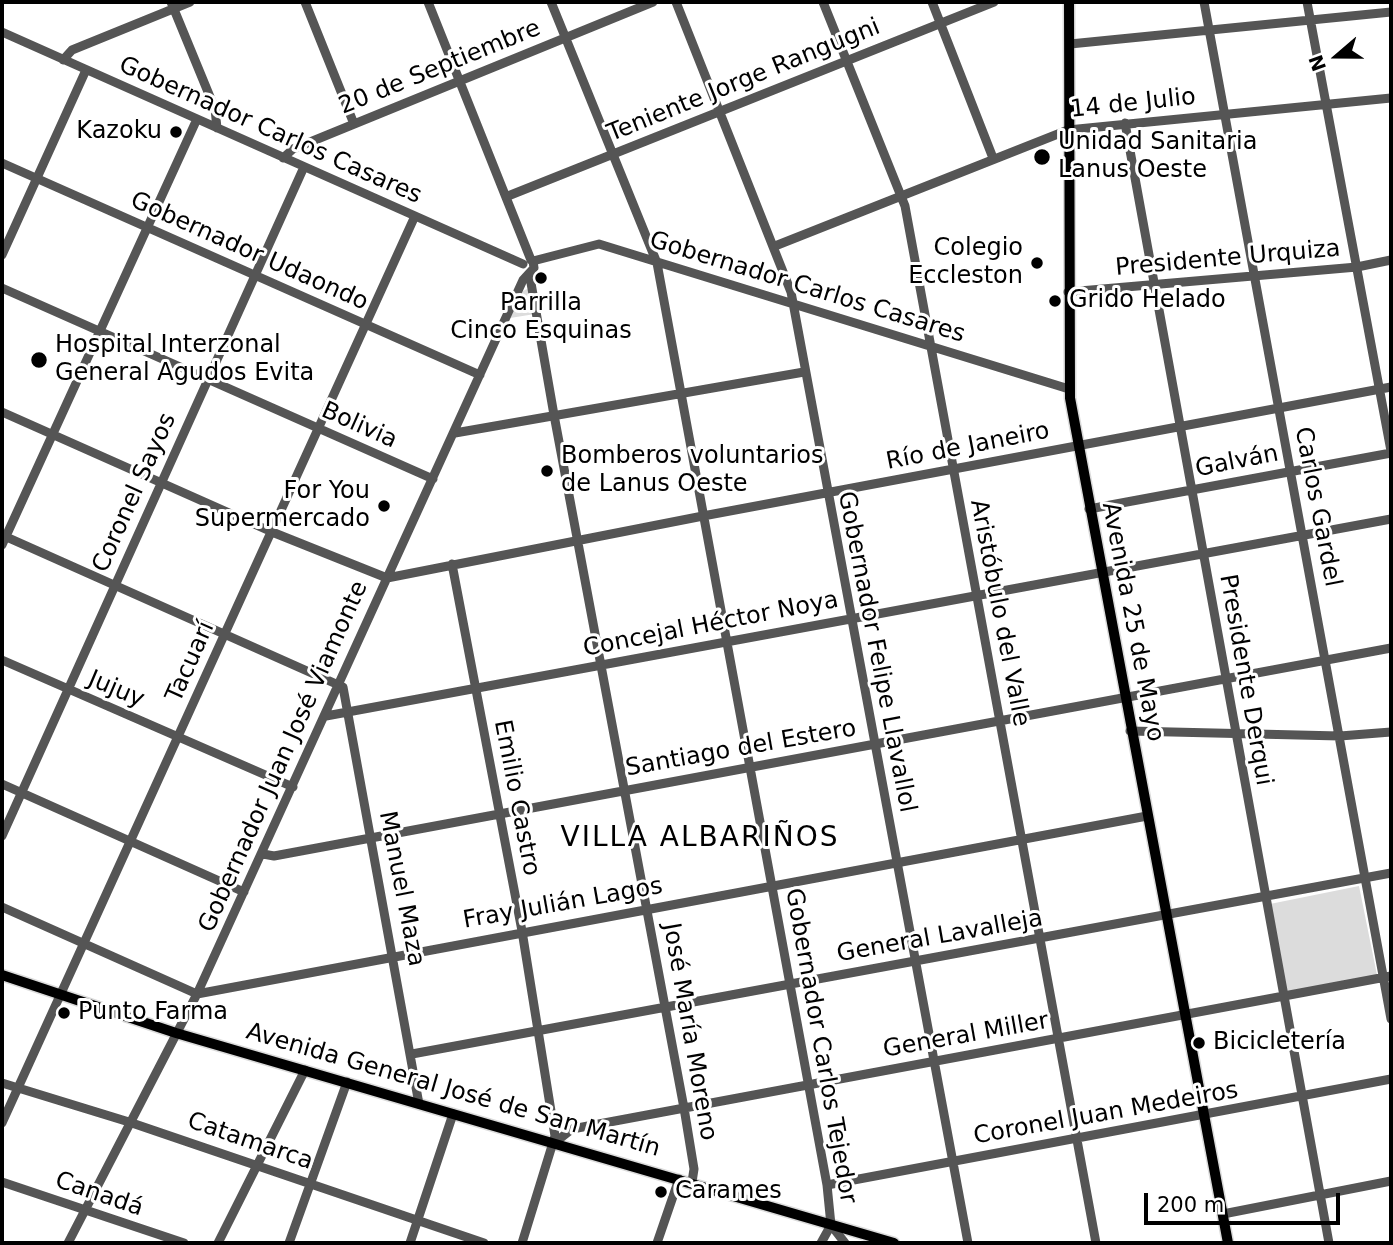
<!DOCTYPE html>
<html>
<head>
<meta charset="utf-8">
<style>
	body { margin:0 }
	#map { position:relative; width:1393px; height:1245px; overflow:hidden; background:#fff; font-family:"DejaVu Sans",sans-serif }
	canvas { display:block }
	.frame { position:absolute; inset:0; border:4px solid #000; pointer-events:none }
	.north { position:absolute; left:1302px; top:21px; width:70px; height:70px; -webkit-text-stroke:5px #fff; paint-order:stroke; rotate:250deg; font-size:19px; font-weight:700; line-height:28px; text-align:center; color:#000 }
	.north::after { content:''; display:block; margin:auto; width:24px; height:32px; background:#000; clip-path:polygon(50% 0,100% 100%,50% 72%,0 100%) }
	.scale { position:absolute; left:1144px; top:1193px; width:196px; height:32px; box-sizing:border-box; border:4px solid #000; border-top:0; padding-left:9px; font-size:21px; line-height:24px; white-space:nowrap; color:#000; -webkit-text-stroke:5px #fff; paint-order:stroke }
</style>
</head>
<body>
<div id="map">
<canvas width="1393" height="1245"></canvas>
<div class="frame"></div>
<div class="north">N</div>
<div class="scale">200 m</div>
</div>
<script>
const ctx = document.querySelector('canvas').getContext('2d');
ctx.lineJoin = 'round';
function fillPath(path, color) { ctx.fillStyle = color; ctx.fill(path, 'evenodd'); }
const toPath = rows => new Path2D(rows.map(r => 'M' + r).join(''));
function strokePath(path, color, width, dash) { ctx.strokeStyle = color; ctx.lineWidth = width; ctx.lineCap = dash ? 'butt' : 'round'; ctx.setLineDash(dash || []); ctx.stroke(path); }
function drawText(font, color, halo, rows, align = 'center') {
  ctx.font = font + ' "DejaVu Sans",sans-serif'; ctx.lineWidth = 6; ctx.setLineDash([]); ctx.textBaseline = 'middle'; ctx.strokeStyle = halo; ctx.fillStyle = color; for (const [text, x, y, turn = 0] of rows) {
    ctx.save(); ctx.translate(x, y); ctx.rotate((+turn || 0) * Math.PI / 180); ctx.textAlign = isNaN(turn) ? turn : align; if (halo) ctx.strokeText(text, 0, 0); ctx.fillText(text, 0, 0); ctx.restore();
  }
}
const green = toPath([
	[527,289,530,291,535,314,510,318,523,291],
	[1359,886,1377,975,1287,993,1270,904]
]);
const minor = toPath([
	[171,2,215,109,217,128],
	[305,2,354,124],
	[428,2,531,260],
	[551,2,657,263,827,1185,831,1225,821,1243],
	[676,2,791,292,968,1243],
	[823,2,905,206,1096,1243],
	[932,2,993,158],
	[1204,2,1391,1019],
	[1307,2,1391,451],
	[2,32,523,264],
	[1070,44,1391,12],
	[63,60,72,50,190,2],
	[1125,123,1329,1243],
	[283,158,293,149,653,2],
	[2,163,480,375],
	[508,196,994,2],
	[775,246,1068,130,1391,98],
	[2,255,86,70],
	[533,261,599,244,1069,389],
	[533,270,531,283,554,415,684,1108,694,1169,692,1182],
	[2,288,433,479],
	[1068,292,1357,267,1391,260],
	[2,412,272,532,387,578],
	[455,433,804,372],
	[1089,509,1391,453],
	[2,535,343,687,419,1104],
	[2,545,197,119],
	[452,564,522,931,555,1136,522,1243],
	[387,578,703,516,1391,387],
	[2,660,293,787],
	[326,716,1391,519],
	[1130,731,1340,736,1391,732],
	[2,784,244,892],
	[2,836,304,167],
	[263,854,274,856,1391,648],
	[2,907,197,994,1147,816],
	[412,1054,1391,873],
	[2,1083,129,1122,484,1243],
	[2,1123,415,216],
	[553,1144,572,1129,1391,976],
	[2,1182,184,1243],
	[827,1185,1391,1079],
	[1223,1214,1391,1181],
	[831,1225,845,1243],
	[68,1243,197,994,523,280,534,268,533,261],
	[218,1243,305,1070],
	[289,1243,347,1082],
	[410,1243,453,1114],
	[657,1243,679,1179]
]);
const major = toPath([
	[1069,2,1070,398,1228,1243],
	[2,975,176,1033,894,1243]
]);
const markers = [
	[176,132,7,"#000"],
	[1042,157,9,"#000"],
	[1037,263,7,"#000"],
	[541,278,7,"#000"],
	[1055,301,7,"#000"],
	[39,360,9,"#000"],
	[547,471,7,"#000"],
	[384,506,7,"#000"],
	[64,1013,7,"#000"],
	[1199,1043,7,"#000"],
	[661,1192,7,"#000"]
];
const streetNames = [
	["20 de Septiembre",440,68,-22],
	["Teniente Jorge Rangugni",744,81,-22],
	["14 de Julio",1133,104,-6],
	["Gobernador Carlos Casares",270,131,24],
	["Gobernador Udaondo",249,252,24],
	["Presidente Urquiza",1228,259,-5],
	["Gobernador Carlos Casares",807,288,17],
	["Bolivia",359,426,24],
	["Río de Janeiro",968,447,-11],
	["Galván",1237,462,-11],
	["Coronel Sayos",135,493,-66],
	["Carlos Gardel",1317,507,79],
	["Aristóbulo del Valle",999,613,79],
	["Avenida 25 de Mayo",1132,622,79],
	["Concejal Héctor Noya",711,625,-11],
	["Gobernador Felipe Llavallol",876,652,79],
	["Tacuarí",191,662,-66],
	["Presidente Derqui",1245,680,80],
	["Jujuy",116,690,23],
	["Santiago del Estero",741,749,-10],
	["Gobernador Juan José Viamonte",284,757,-66],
	["Emilio Castro",516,798,79],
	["Manuel Maza",401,889,79],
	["Fray Julián Lagos",563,904,-10],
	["General Lavalleja",940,937,-10],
	["José María Moreno",689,1032,80],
	["General Miller",966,1036,-10],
	["Gobernador Carlos Tejedor",820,1046,80],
	["Avenida General José de San Martín",453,1091,16],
	["Coronel Juan Medeiros",1106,1114,-10],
	["Catamarca",250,1142,19],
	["Canadá",99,1195,19]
];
const poiNames = [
	["Kazoku",162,132,"right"],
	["Unidad Sanitaria",1058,143],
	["Lanus Oeste",1058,171],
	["Colegio",1023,249,"right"],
	["Eccleston",1023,277,"right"],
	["Grido Helado",1069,301],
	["Parrilla",541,304,"center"],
	["Cinco Esquinas",541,332,"center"],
	["Hospital Interzonal",55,346],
	["General Agudos Evita",55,374],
	["Bomberos voluntarios",561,457],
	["de Lanus Oeste",561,485],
	["For You",370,492,"right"],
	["Supermercado",370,520,"right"],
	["Punto Farma",78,1013],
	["Bicicletería",1213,1043],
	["Carames",675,1192]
];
const quarterNames = [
	["VILLA ALBARIÑOS",700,839]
];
fillPath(green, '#dcdcdc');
strokePath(major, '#dbdbdb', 13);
strokePath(minor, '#555', 9);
strokePath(major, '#000', 10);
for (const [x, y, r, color] of markers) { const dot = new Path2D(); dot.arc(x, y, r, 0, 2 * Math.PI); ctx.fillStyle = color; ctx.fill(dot); strokePath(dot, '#fff', 2.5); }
drawText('24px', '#000', '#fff', streetNames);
drawText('24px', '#000', '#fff', poiNames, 'left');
ctx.letterSpacing = '2px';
drawText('28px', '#000', '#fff', quarterNames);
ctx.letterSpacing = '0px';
</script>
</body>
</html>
